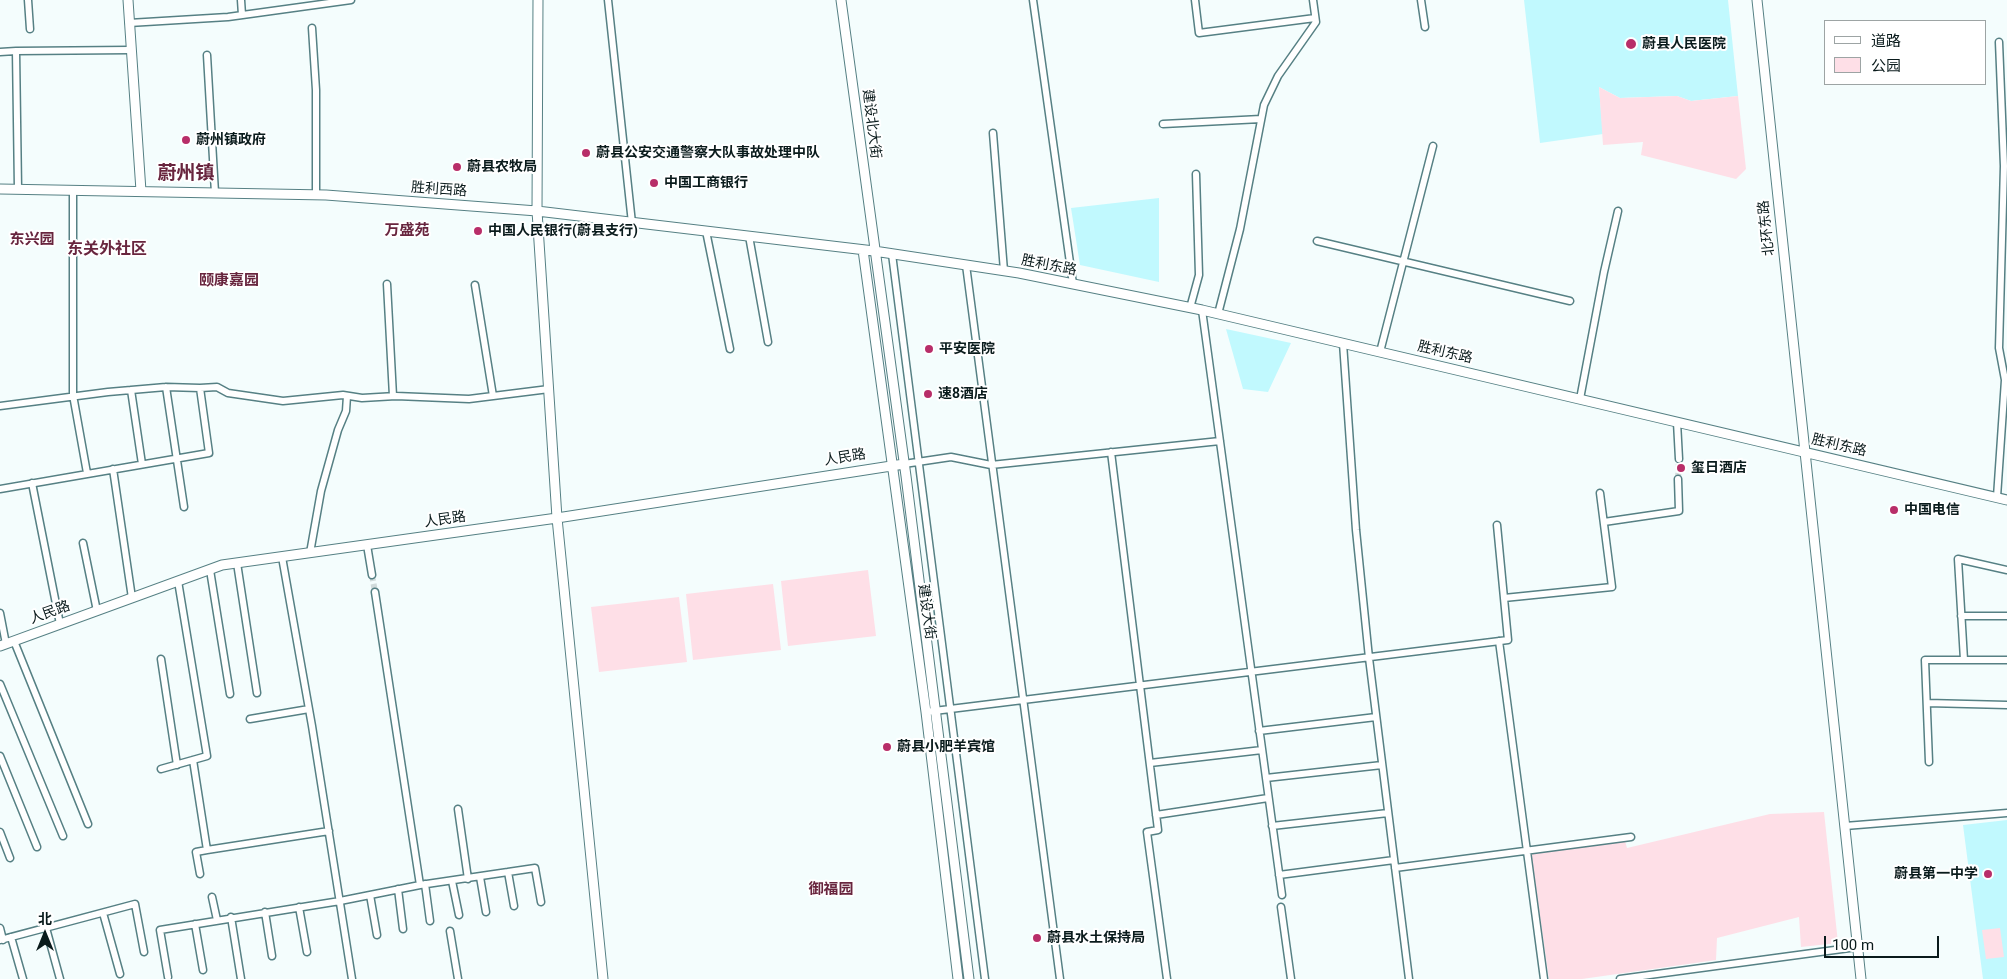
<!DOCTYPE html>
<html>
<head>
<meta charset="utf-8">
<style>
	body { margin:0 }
	#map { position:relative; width:2007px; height:979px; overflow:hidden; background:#f4fdfd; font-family:Roboto,"Noto Sans SC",sans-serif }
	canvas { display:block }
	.legend { position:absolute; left:1824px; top:20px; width:162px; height:65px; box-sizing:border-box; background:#fff; border:1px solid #9da4a4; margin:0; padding:6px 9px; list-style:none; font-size:15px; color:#0a1b1c }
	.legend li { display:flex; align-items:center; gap:10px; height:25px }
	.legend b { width:25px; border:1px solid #9da4a4 }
	.north { position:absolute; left:20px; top:909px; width:50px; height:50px; -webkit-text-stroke:4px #fff; paint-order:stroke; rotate:0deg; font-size:14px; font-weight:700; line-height:20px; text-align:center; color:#0a1b1c }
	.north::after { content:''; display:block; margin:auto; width:18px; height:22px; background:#0a1b1c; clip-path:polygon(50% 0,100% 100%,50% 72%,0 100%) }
	.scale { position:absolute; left:1824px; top:936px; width:115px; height:22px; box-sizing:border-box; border:2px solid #0a1b1c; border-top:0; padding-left:6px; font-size:15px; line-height:18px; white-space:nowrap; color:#0a1b1c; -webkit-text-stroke:4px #fff; paint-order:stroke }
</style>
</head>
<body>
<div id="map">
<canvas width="2007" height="979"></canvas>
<ul class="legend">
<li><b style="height:6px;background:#fff"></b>道路</li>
<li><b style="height:14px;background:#fedfe7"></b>公园</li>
</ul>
<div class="north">北</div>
<div class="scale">100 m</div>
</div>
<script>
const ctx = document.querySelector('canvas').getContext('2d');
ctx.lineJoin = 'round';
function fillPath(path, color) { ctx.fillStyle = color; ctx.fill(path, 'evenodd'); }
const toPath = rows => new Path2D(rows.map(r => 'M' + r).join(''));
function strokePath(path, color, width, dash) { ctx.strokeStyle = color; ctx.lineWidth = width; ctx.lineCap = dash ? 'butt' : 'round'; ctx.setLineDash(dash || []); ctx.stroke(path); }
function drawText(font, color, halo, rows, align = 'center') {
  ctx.font = font + ' Roboto,"Noto Sans SC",sans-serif'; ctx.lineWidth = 4; ctx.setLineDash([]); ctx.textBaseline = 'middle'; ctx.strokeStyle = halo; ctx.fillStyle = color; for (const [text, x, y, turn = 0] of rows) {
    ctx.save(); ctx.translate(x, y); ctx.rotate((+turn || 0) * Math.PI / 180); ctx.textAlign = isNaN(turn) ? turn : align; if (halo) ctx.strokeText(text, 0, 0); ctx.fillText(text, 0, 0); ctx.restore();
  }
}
const built = toPath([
	[1524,0,1728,0,1738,96,1691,101,1677,96,1620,98,1599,87,1603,134,1540,143],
	[1159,198,1159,282,1080,265,1071,208],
	[1226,329,1291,343,1268,392,1243,389],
	[2007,820,2007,979,1983,979,1963,825]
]);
const green = toPath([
	[1599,87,1620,98,1677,96,1691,101,1738,96,1746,169,1736,179,1641,155,1643,142,1603,145],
	[868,570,876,636,788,646,781,581],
	[773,584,781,650,693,660,686,594],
	[679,597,687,662,599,672,591,607],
	[1824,812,1838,943,1801,947,1799,917,1717,938,1716,960,1582,979,1549,979,1531,853,1625,841,1627,848,1770,814],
	[2000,928,2004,957,1986,959,1982,930]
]);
const streetTunnel = toPath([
	[1678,479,1679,459],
	[372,575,375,592]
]);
const street = toPath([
	[28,0,30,29],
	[241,0,242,15],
	[608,0,632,223],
	[1033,0,1073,284],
	[1195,0,1199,33,1315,18],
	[1421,0,1425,27],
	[129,23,228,17,351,0],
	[312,28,316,90,316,195],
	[0,52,16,51],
	[207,55,215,193],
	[1163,124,1261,119],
	[993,133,1004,271],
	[18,189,16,51,130,50],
	[73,190,73,395,87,473],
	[706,231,730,349],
	[749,236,768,342],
	[1317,241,1570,301],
	[892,254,985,979],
	[966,265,1060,979],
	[387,284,393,396],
	[475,285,493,396],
	[1190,308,1199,275,1196,174],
	[1202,310,1282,895],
	[1218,314,1240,229,1264,105,1278,76,1316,22,1313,0],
	[1343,343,1356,530,1369,658,1409,979],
	[1380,352,1433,146],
	[166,387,184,507],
	[131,390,142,464],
	[1580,399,1604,272,1618,211],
	[0,406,108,392,166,387,200,388],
	[1677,422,1679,459],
	[1111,452,1158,830,1147,832,1167,979],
	[904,464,951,457,991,465,1220,441],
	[113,469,132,598],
	[32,483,60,624],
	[0,489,209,453,200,388,217,387,228,393,283,401,343,395,362,398,396,396,469,399,549,389],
	[1997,497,2005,380,1999,348,2004,166,1999,42],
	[1604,522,1679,511,1678,479],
	[83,543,97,611],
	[367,545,372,575],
	[310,553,321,491,338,430,346,411,347,396],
	[282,557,312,726,352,979],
	[237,563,257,693],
	[210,570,230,694],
	[375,592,420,885],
	[1504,598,1612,587,1600,493],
	[0,613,6,644],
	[1961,616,2007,616],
	[14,641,88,824],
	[1499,641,1544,979],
	[161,659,177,765],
	[1964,660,1958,559,2007,570],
	[0,684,63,836],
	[1927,703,2007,705],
	[926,712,1508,640,1497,525],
	[250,719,309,709],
	[1259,731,1376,717],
	[0,756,37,847],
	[193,760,207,850,196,852,200,874],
	[1929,762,1925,660,2007,660],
	[1150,763,1262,750],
	[161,769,207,756,178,581],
	[1266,778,1382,765],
	[458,809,468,879],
	[1156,815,1268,798],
	[1272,826,1388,813],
	[1845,826,2007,813],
	[0,832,10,858],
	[207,850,329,831],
	[1395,868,1631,837],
	[508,872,514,906],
	[1279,875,1394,860],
	[480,877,486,912],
	[452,881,459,915],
	[425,884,430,921],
	[398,889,403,929],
	[370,895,377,935],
	[212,897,217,920],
	[299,907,307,952],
	[1281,907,1291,979],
	[265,912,272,956],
	[103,913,120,974],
	[231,917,241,979],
	[195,924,203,970],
	[0,928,3,940],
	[46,928,60,979],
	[450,931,458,979],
	[11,937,23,979],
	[0,940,135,904,144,952],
	[168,977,160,930,340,901,420,885,535,868,541,902],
	[1620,979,1857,947]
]);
const secondary = toPath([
	[128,0,141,191],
	[538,0,537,211,557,518,603,979],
	[841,0,906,476,969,979],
	[1757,0,1861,979],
	[0,189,326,195,537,211,874,251,1019,273,1202,310,2007,500],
	[863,250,926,712,958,979],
	[0,646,222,565,557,518,904,464]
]);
const markers = [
	[1631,44,6,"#b82e69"],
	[186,140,5,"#b82e69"],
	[586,153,5,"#b82e69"],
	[457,167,5,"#b82e69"],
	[654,183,5,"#b82e69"],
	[478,231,5,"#b82e69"],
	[929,349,5,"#b82e69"],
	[928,394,5,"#b82e69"],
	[1681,468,5,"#b82e69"],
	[1894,510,5,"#b82e69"],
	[887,747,5,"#b82e69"],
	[1988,874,5,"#b82e69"],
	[1037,938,5,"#b82e69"]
];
const poiNames = [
	["蔚县人民医院",1642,44],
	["蔚州镇政府",196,140],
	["蔚县公安交通警察大队事故处理中队",596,153],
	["蔚县农牧局",467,167],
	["中国工商银行",664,183],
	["中国人民银行(蔚县支行)",488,231],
	["平安医院",939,349],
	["速8酒店",938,394],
	["玺日酒店",1691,468],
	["中国电信",1904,510],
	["蔚县小肥羊宾馆",897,747],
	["蔚县第一中学",1978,874,"right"],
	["蔚县水土保持局",1047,938]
];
const streetNames = [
	["建设北大街",871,124,83],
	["胜利西路",439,190,4],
	["北环东路",1767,228,-96],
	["胜利东路",1049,266,11],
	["胜利东路",1445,353,13],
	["胜利东路",1839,446,13],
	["人民路",845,458,-9],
	["人民路",445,520,-8],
	["建设大街",926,612,82],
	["人民路",50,613,-20]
];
const neighbourhoodNames = [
	["万盛苑",407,231],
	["东兴园",32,240],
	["颐康嘉园",229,281],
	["御福园",831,890]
];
const quarterNames = [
	["东关外社区",107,250]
];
const districtNames = [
	["蔚州镇",186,174]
];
fillPath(built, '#c1f9fe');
fillPath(green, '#fedfe7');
strokePath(streetTunnel, '#d1dbdb', 6, [6, 3]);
strokePath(street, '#568084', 9);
strokePath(secondary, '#568084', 11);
strokePath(street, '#fff', 6);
strokePath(secondary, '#fff', 9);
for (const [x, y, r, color] of markers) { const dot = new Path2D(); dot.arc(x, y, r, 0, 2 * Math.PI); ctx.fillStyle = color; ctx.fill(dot); strokePath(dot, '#fff', 2); }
drawText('bold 14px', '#0a1b1c', '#fff', poiNames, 'left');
drawText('14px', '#0a1b1c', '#fff', streetNames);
drawText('bold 15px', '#68253e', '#fff', neighbourhoodNames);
drawText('bold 16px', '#68253e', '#fff', quarterNames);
drawText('bold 19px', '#68253e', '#fff', districtNames);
</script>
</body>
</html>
